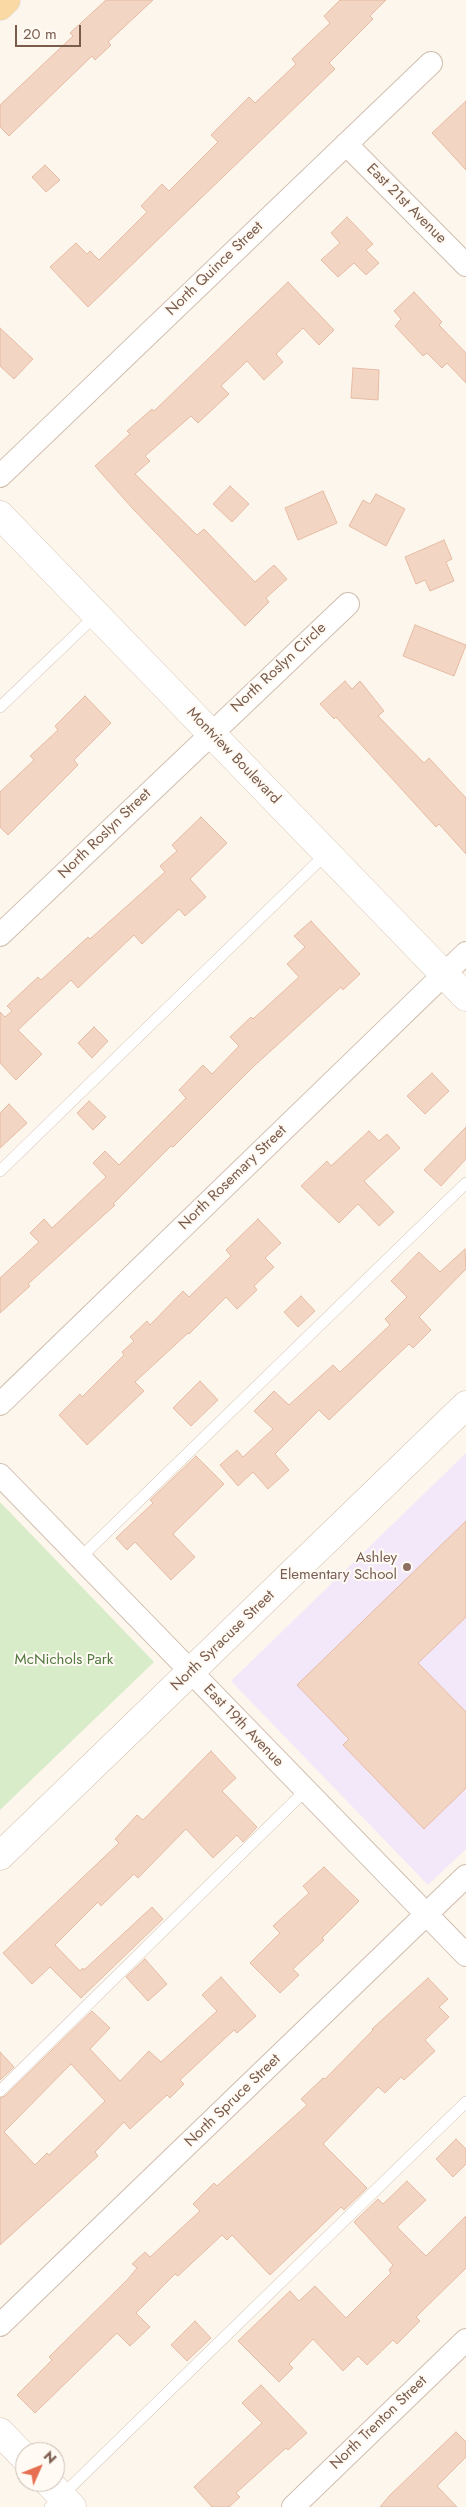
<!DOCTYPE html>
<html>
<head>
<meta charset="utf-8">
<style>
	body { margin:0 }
	#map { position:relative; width:466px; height:2507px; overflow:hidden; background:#fdf6ec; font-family:Jost,sans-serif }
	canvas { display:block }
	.north { position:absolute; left:15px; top:2442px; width:50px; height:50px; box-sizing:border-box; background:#fffaf3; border:1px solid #cabbb1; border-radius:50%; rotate:46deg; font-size:14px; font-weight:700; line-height:20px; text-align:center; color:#7a5c4d }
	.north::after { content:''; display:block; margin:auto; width:18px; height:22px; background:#e76f51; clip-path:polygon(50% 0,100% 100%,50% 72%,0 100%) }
	.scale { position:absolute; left:15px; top:25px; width:66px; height:22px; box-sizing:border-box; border:2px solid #7a5c4d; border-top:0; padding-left:6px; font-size:15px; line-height:18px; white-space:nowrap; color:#7a5c4d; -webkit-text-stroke:4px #fffaf3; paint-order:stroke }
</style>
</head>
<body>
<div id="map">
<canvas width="466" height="2507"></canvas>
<div class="north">N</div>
<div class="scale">20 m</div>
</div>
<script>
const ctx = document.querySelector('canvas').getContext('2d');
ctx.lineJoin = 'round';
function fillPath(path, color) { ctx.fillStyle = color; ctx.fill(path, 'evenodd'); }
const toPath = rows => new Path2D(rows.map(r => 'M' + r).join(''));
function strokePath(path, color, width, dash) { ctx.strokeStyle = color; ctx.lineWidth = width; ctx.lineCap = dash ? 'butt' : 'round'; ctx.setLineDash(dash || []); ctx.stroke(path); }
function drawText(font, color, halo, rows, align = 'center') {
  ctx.font = font + ' Jost,sans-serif'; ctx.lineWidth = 4; ctx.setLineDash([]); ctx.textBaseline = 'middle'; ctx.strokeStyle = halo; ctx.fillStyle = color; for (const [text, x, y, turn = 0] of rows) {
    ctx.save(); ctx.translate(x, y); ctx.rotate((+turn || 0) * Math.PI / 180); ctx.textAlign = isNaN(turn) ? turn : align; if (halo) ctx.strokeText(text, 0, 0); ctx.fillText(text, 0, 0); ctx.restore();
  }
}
const education = toPath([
	[466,1453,466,1849,428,1885,231,1681]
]);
const green = toPath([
	[0,1502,154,1662,0,1810]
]);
const building = toPath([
	[106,0,153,0,108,42,111,45,95,60,92,56,9,136,0,127,0,105,73,36,70,33,106,0],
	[340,0,386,0,370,16,373,19,329,63,335,69,88,307,50,267,76,243,87,254,90,251,99,260,147,212,141,206,162,184,169,191,218,142,211,135,249,97,255,103,296,64,292,59,330,23,324,16,340,0],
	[466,101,466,170,432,133,466,101],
	[45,165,60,180,46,192,32,177,45,165],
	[347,217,373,244,366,250,379,263,366,275,354,263,338,277,321,260,340,243,331,233,347,217],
	[288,282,334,330,319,345,303,328,276,354,283,362,264,380,247,361,221,386,229,394,198,423,191,416,145,456,150,461,135,474,197,535,204,529,255,582,274,565,287,579,266,598,269,602,245,626,133,509,95,466,130,434,127,431,152,409,154,411,288,282],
	[414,292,442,322,439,325,466,353,466,383,447,363,442,368,427,353,423,356,395,326,401,319,394,311,414,292],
	[0,328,33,359,14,379,0,366,0,328],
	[353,368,379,370,378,400,351,398,353,368],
	[230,486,249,504,232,522,213,504,230,486],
	[323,491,337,523,298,540,285,508,323,491],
	[376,494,405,509,386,546,349,526,363,500,370,504,376,494],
	[444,540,452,559,446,562,454,581,430,591,425,580,416,584,405,557,444,540],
	[415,625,466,645,454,676,403,656,415,625],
	[345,681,352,689,360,681,384,711,378,716,424,763,429,758,466,798,466,854,439,824,436,827,336,717,334,719,320,704,345,681],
	[85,696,111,723,74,760,78,765,8,835,0,827,0,792,34,760,30,756,58,730,55,726,85,696],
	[201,817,227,843,190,879,206,897,185,916,179,909,142,944,134,935,78,988,71,980,18,1030,42,1054,16,1080,0,1063,0,1012,5,1017,12,1011,7,1006,38,977,41,980,88,937,90,939,165,872,160,866,177,851,172,845,201,817],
	[311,921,360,974,343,990,341,987,253,1067,173,1147,171,1146,113,1204,115,1205,28,1284,30,1286,0,1313,0,1278,39,1242,30,1233,44,1219,52,1228,106,1177,93,1163,105,1151,119,1165,186,1098,179,1090,203,1065,212,1074,239,1046,230,1037,251,1017,253,1019,299,977,287,964,305,947,294,936,311,921],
	[94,1027,108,1041,92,1058,78,1043,94,1027],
	[432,1073,449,1091,425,1114,407,1096,432,1073],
	[89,1101,106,1117,93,1130,77,1113,89,1101],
	[9,1104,27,1123,0,1148,0,1113,9,1104],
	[466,1127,466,1159,441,1186,424,1170,466,1127],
	[369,1131,379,1141,387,1134,400,1148,364,1181,394,1212,379,1226,358,1204,339,1223,301,1186,327,1161,331,1166,369,1131],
	[258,1219,281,1243,265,1258,274,1267,254,1286,257,1290,237,1309,226,1297,189,1334,188,1333,135,1382,144,1391,87,1445,59,1415,80,1394,82,1397,124,1355,122,1352,134,1341,130,1337,147,1321,150,1325,183,1291,189,1297,231,1256,226,1250,258,1219],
	[465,1249,466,1269,419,1317,431,1330,413,1348,409,1344,329,1420,319,1410,275,1454,289,1470,268,1489,253,1472,238,1486,220,1465,237,1450,243,1457,273,1429,254,1411,274,1391,289,1405,333,1365,340,1372,390,1325,385,1319,407,1297,391,1281,419,1252,440,1272,465,1249],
	[301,1296,315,1311,298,1327,284,1312,301,1296],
	[200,1381,218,1400,191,1426,173,1408,200,1381],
	[196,1456,224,1484,173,1534,195,1557,171,1580,135,1542,127,1550,116,1538,153,1503,150,1500,196,1456],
	[466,1521,466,1617,418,1663,466,1712,466,1788,424,1829,343,1745,349,1739,297,1685,466,1521],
	[211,1751,236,1778,222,1791,257,1827,243,1842,237,1835,213,1858,186,1829,138,1878,134,1874,101,1906,98,1902,55,1945,80,1971,83,1968,84,1970,152,1907,163,1919,81,1998,50,1967,32,1984,3,1953,119,1843,115,1839,137,1815,143,1820,211,1751],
	[324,1867,359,1901,322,1938,324,1940,293,1969,299,1975,280,1993,250,1963,280,1933,273,1926,309,1893,303,1886,324,1867],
	[145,1959,167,1984,148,2001,126,1977,145,1959],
	[221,1977,256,2016,237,2033,234,2030,180,2080,184,2084,170,2098,167,2095,130,2129,124,2122,95,2152,98,2156,0,2245,0,2098,5,2096,92,2011,110,2028,90,2049,120,2081,149,2051,161,2062,217,2011,202,1995,221,1977],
	[71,2064,105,2101,49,2155,47,2153,35,2165,4,2132,71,2064],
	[428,1978,448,1999,439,2007,449,2017,425,2040,435,2051,404,2080,401,2077,385,2093,378,2087,323,2144,367,2188,344,2210,341,2207,270,2275,232,2235,227,2240,222,2235,178,2276,175,2274,136,2313,150,2327,130,2346,117,2333,35,2413,17,2395,52,2360,49,2357,128,2279,137,2268,132,2264,145,2252,150,2257,200,2211,193,2204,214,2183,217,2186,307,2105,301,2099,323,2078,325,2079,373,2030,372,2029,428,1978],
	[0,2052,14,2067,0,2080,0,2052],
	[456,2139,466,2149,466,2164,453,2177,436,2159,456,2139],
	[407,2181,426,2200,397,2227,426,2256,466,2216,466,2268,416,2317,420,2321,397,2344,393,2340,367,2365,358,2356,343,2371,313,2339,289,2364,293,2368,279,2382,238,2341,290,2291,299,2301,315,2286,346,2318,391,2273,389,2270,393,2265,354,2222,378,2199,383,2204,407,2181],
	[195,2321,211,2338,187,2361,171,2345,195,2321],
	[261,2385,307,2433,288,2450,286,2448,236,2493,240,2497,229,2507,212,2507,194,2487,262,2423,242,2403,261,2385],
	[456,2432,466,2442,466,2457,437,2486,457,2507,380,2507,390,2495,456,2432]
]);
const lane = toPath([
	[0,707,96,615],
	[0,1171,327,853],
	[80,1558,466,1183],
	[0,2091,305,1791],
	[50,2507,466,2102]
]);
const street = toPath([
	[346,144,466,265],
	[0,476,431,63],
	[0,935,348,604],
	[0,1404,466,953],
	[0,1475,466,1955],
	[0,2325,466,1876],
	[293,2507,466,2340]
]);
const secondary = toPath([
	[0,515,466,997],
	[0,1856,466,1405],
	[0,2432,25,2458],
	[48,2482,72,2507]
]);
const primary = toPath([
	[0,6,6,0]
]);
const markers = [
	[407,1567,5,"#8d6e63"]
];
const streetNames = [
	["East 21st Avenue",406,204,45],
	["North Quince Street",215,269,-44],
	["North Roslyn Circle",279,668,-43],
	["Montview Boulevard",233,756,46],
	["North Roslyn Street",105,834,-44],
	["North Rosemary Street",233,1178,-44],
	["North Syracuse Street",223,1641,-44],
	["East 19th Avenue",243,1726,46],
	["North Spruce Street",233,2101,-44],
	["North Trenton Street",379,2423,-44]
];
const educationNames = [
	["Ashley",397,1558],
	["Elementary School",397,1575]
];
const parkNames = [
	["McNichols Park",64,1660]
];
fillPath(education, '#f3e8fa');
fillPath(green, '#d8ecc9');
fillPath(building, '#f3d5c3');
strokePath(building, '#e6bba3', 1);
strokePath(lane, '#d1beb0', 12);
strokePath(street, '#d1beb0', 24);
strokePath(secondary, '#d6c0b0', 29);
strokePath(primary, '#dad1cd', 29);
strokePath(lane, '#fff', 11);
strokePath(street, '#fff', 22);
strokePath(secondary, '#fff', 28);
strokePath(primary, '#fbd9a5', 28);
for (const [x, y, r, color] of markers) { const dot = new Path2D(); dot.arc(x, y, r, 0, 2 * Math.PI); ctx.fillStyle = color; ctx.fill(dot); strokePath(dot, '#fffaf3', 2); }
drawText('15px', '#7a5c4d', '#fffaf3', streetNames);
drawText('15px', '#785e54', '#fffaf3', educationNames, 'right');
drawText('15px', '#537a41', '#fffaf3', parkNames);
</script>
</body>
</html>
